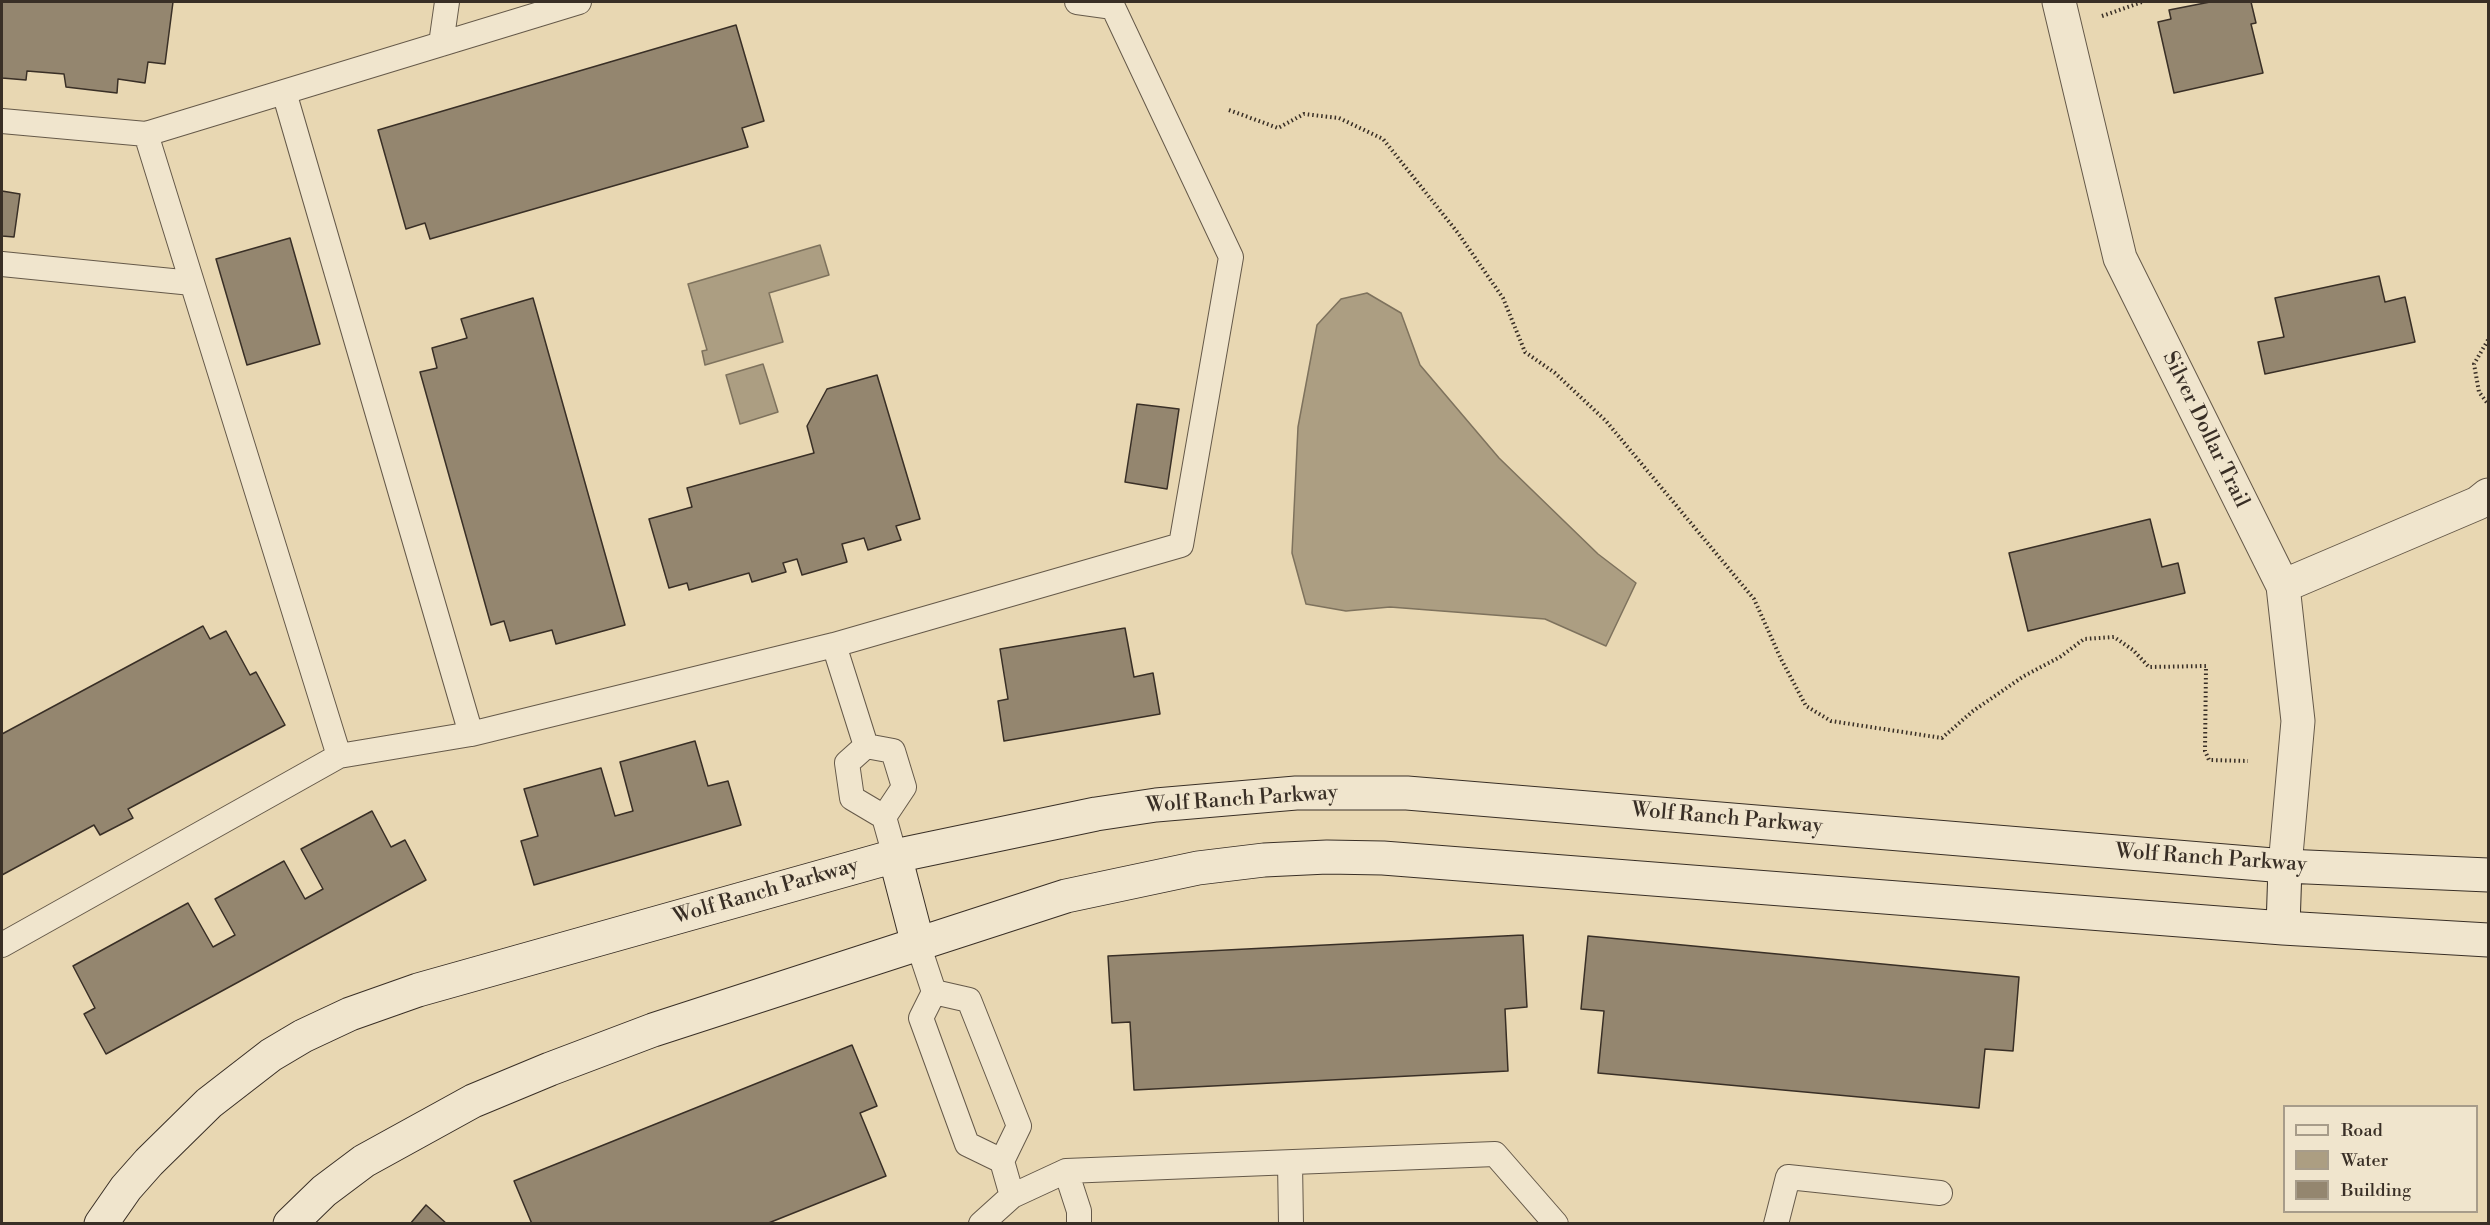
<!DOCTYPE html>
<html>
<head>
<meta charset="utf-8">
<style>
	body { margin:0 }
	#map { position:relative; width:2490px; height:1225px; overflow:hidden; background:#e8d7b2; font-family:"Libre Bodoni",serif }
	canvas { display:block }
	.frame { position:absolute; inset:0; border:3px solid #392f26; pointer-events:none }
	.legend { position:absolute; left:2283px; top:1105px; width:195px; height:108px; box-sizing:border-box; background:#f0e5cd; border:2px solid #a79c8a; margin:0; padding:8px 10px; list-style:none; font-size:18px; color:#392f26 }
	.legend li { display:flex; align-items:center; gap:12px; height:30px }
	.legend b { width:30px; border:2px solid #a79c8a }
</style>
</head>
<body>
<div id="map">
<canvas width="2490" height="1225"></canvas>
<div class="frame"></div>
<ul class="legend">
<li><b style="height:8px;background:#f0e5cd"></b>Road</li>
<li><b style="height:16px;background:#ac9e82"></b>Water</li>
<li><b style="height:16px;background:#94866f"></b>Building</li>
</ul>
</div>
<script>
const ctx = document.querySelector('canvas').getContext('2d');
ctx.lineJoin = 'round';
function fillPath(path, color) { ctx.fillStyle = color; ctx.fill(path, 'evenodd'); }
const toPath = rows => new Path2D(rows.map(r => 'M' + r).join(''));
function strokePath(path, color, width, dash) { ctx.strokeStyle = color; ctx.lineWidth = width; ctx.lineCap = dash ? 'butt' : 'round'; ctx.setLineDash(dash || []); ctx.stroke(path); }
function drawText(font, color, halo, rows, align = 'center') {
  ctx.font = font + ' "Libre Bodoni",serif'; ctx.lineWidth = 6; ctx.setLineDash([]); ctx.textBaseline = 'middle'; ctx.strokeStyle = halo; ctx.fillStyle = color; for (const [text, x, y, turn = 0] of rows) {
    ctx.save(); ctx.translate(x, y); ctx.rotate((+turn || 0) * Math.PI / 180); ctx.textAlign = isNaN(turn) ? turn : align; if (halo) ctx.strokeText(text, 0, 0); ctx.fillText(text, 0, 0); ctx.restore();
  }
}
const water = toPath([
	[820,245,829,275,769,293,783,342,705,365,702,351,707,350,688,284,820,245],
	[1367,293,1401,313,1420,365,1499,458,1598,554,1636,583,1606,646,1545,619,1390,607,1346,611,1306,604,1292,553,1298,427,1317,325,1341,299,1367,293],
	[763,364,778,412,740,424,726,375,763,364]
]);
const building = toPath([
	[2,2,173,2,165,64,148,62,145,83,118,79,117,93,66,87,64,74,27,71,26,80,2,78,2,2],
	[2210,2,2251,2,2256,23,2251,24,2263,73,2174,93,2158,22,2171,19,2169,10,2210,2],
	[736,25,764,121,742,128,748,147,430,239,425,223,406,229,378,130,736,25],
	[2,191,20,194,14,237,2,236,2,191],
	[290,238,320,344,247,365,216,259,290,238],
	[2379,276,2385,302,2405,297,2415,342,2265,374,2258,342,2284,337,2275,298,2379,276],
	[533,298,625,625,556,644,552,630,510,641,504,621,491,625,420,372,437,368,432,348,467,338,461,319,533,298],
	[877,375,920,519,896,526,901,540,868,550,864,538,842,544,847,562,802,575,797,559,783,563,786,572,752,582,749,573,689,590,687,583,669,588,649,519,692,507,687,488,814,453,807,426,827,389,877,375],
	[1137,404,1179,409,1167,489,1125,482,1137,404],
	[2150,519,2162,567,2178,563,2185,593,2028,631,2009,553,2150,519],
	[203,626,210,639,226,631,250,675,256,672,285,725,128,809,133,818,100,835,94,825,2,875,2,734,203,626],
	[1125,628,1134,677,1153,673,1160,714,1004,741,998,701,1008,699,1000,649,1125,628],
	[695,741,708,786,728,781,741,825,534,885,521,841,538,836,524,789,601,768,615,816,633,811,620,762,695,741],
	[372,811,391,847,405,840,426,880,106,1054,84,1014,95,1008,73,966,188,903,213,947,235,935,215,899,284,861,305,899,323,889,301,849,372,811],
	[1523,935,1527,1007,1505,1009,1508,1071,1134,1090,1130,1022,1112,1023,1108,956,1523,935],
	[1588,936,2019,977,2013,1051,1985,1049,1979,1108,1598,1073,1604,1011,1581,1009,1588,936],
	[852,1045,877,1106,860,1113,886,1176,766,1224,532,1224,514,1181,852,1045],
	[426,1205,447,1224,410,1224,426,1205]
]);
const path = toPath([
	[2102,16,2142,2],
	[1229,110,1278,128,1304,114,1339,118,1383,139,1458,233,1503,298,1525,352,1555,373,1606,421,1754,599,1781,659,1806,706,1831,721,1942,738,1973,711,2024,676,2060,657,2084,639,2114,637,2133,650,2149,667,2206,666,2205,751,2209,760,2248,761],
	[2488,340,2474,364,2479,392,2488,404]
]);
const lane = toPath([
	[441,44,447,2],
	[284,92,471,734],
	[2,121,146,134,579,2],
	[146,134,339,756],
	[2,264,192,283],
	[834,645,1181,545,1231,257,1113,7,1077,2],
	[866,746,847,763,852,798,884,817,895,856],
	[866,746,893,751,904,787,884,817],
	[918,944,934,992,921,1018,967,1144,1002,1161],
	[2,945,339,756,471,734,834,645,866,746],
	[934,992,969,1000,1019,1126,1002,1161,1012,1196,981,1224],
	[1290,1163,1291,1224],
	[1066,1171,1079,1211,1079,1224],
	[1012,1196,1066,1171,1495,1154,1556,1224],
	[1776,1224,1788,1177,1940,1193]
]);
const street = toPath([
	[2059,2,2120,258,2283,586,2298,721,2285,866],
	[2283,586,2478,503,2488,495]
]);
const secondary = toPath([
	[895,856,918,944],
	[2283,928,2285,866],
	[101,1224,126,1188,149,1162,209,1103,271,1055,303,1036,350,1014,418,990,895,856,1096,814,1156,805,1296,793,1407,793,2285,866,2488,875],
	[290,1224,324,1191,364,1161,473,1101,550,1069,653,1030,1066,896,1198,868,1264,860,1327,857,1383,858,2283,928,2488,940]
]);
const streetNames = [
	["Silver Dollar Trail",2205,430,64],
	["Wolf Ranch Parkway",1242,800,-4],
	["Wolf Ranch Parkway",1727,819,5],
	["Wolf Ranch Parkway",2211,859,4],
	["Wolf Ranch Parkway",766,892,-16]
];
fillPath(water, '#ac9e82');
strokePath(water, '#7e725d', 1.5);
fillPath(building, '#94866f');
strokePath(building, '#392f26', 1.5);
strokePath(lane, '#655949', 26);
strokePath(street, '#655949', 35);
strokePath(secondary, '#392f26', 35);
strokePath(path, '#392f26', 4, [1.5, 3]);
strokePath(lane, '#f0e5cd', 24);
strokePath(street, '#f0e5cd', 33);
strokePath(secondary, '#f0e5cd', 33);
drawText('21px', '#392f26', '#f0e5cd', streetNames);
</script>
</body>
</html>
